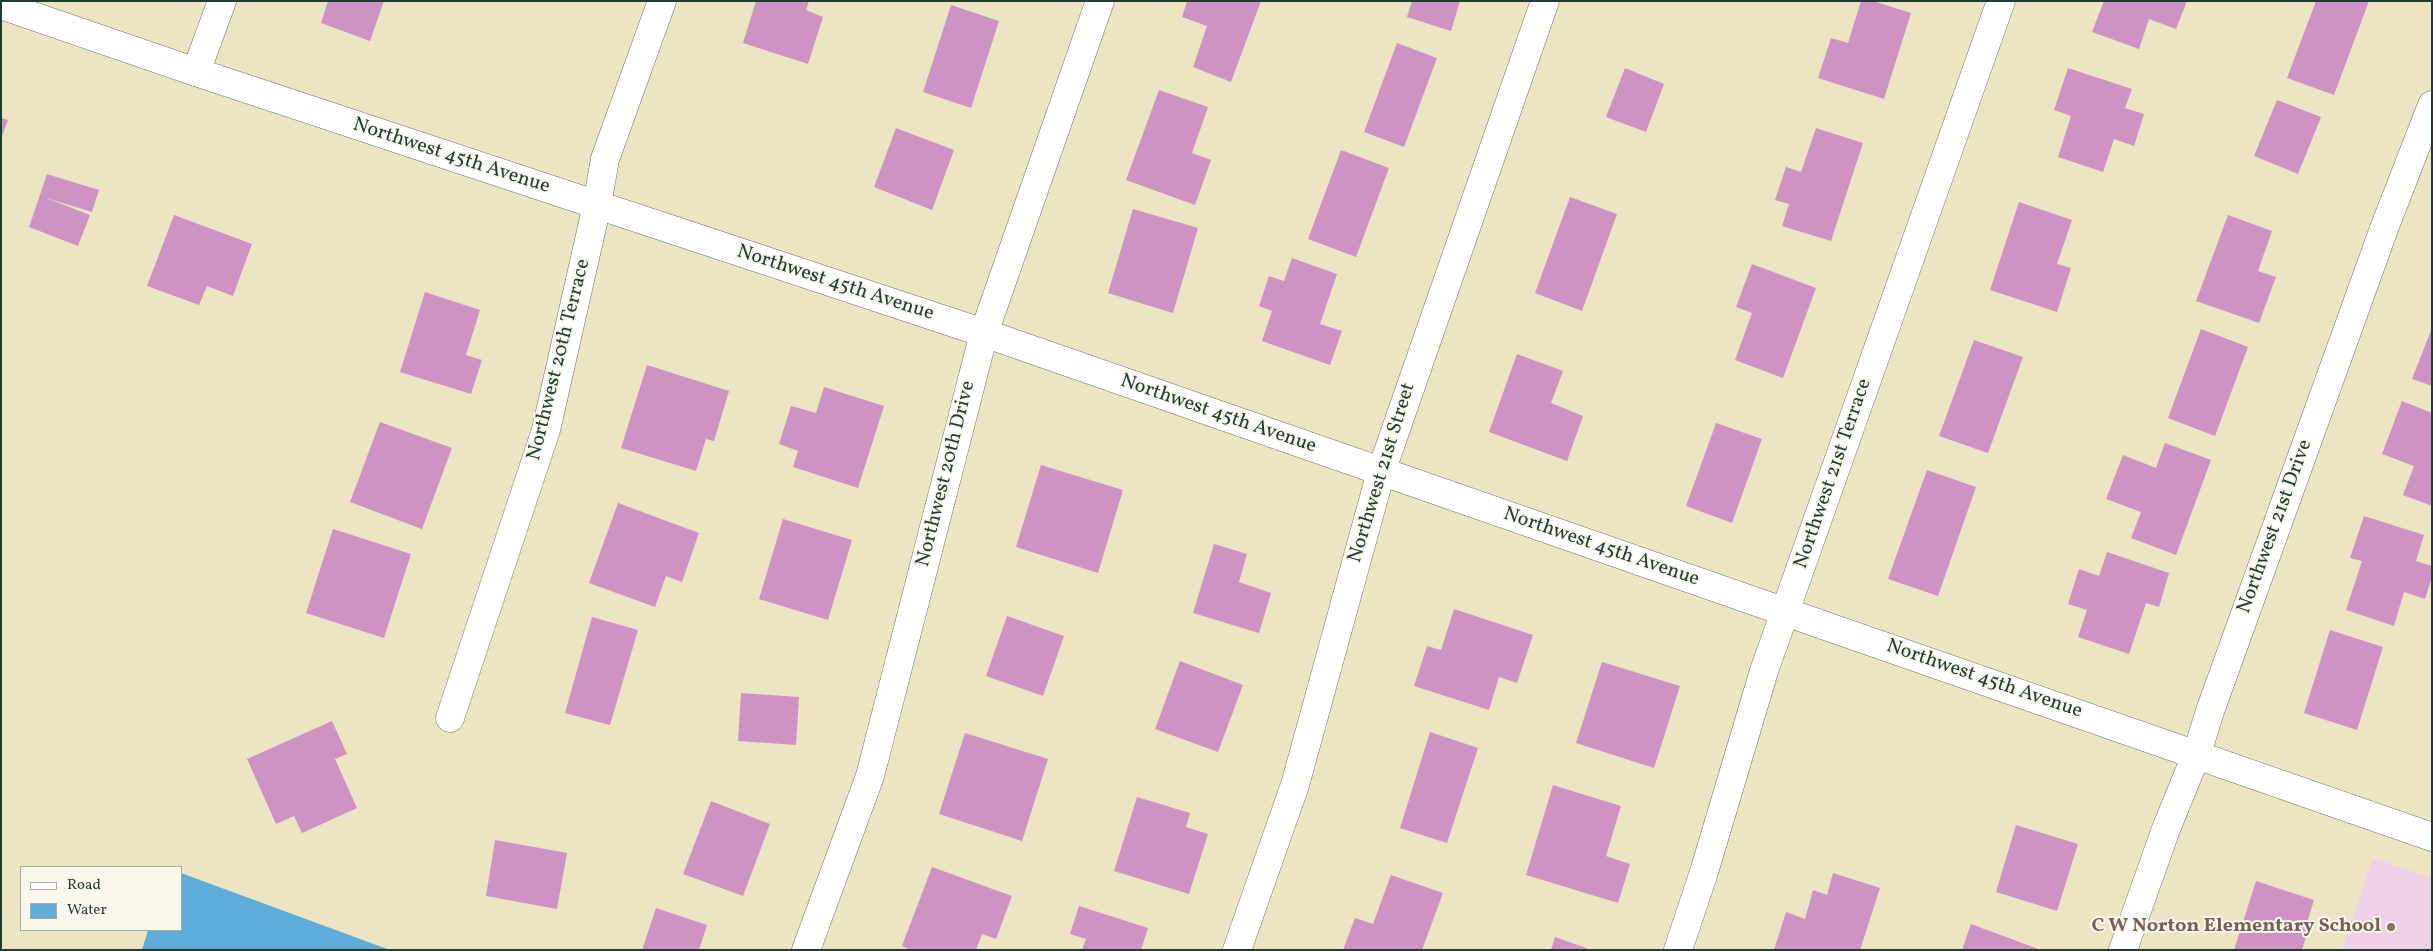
<!DOCTYPE html>
<html>
<head>
<meta charset="utf-8">
<style>
	body { margin:0 }
	#map { position:relative; width:2433px; height:951px; overflow:hidden; background:#ede4c4; font-family:Vollkorn,serif }
	canvas { display:block }
	.frame { position:absolute; inset:0; border:2px solid #1f3d34; pointer-events:none }
	.legend { position:absolute; left:20px; top:866px; width:162px; height:65px; box-sizing:border-box; background:#fbf7ec; border:1px solid #a3ada2; margin:0; padding:6px 9px; list-style:none; font-size:15px; color:#1f3d34 }
	.legend li { display:flex; align-items:center; gap:10px; height:25px }
	.legend b { width:25px; border:1px solid #a3ada2 }
</style>
</head>
<body>
<div id="map">
<canvas width="2433" height="951"></canvas>
<div class="frame"></div>
<ul class="legend">
<li><b style="height:6px;background:#fff"></b>Road</li>
<li><b style="height:14px;background:#60acd9"></b>Water</li>
</ul>
</div>
<script>
const ctx = document.querySelector('canvas').getContext('2d');
ctx.lineJoin = 'round';
function fillPath(path, color) { ctx.fillStyle = color; ctx.fill(path, 'evenodd'); }
const toPath = rows => new Path2D(rows.map(r => 'M' + r).join(''));
function strokePath(path, color, width, dash) { ctx.strokeStyle = color; ctx.lineWidth = width; ctx.lineCap = dash ? 'butt' : 'round'; ctx.setLineDash(dash || []); ctx.stroke(path); }
function drawText(font, color, halo, rows, align = 'center') {
  ctx.font = font + ' Vollkorn,serif'; ctx.lineWidth = 4; ctx.setLineDash([]); ctx.textBaseline = 'middle'; ctx.strokeStyle = halo; ctx.fillStyle = color; for (const [text, x, y, turn = 0] of rows) {
    ctx.save(); ctx.translate(x, y); ctx.rotate((+turn || 0) * Math.PI / 180); ctx.textAlign = isNaN(turn) ? turn : align; if (halo) ctx.strokeText(text, 0, 0); ctx.fillText(text, 0, 0); ctx.restore();
  }
}
const built = toPath([
	[2373,858,2432,878,2432,950,2342,950]
]);
const water = toPath([
	[181,873,390,950,142,950,148,930,181,930]
]);
const building = toPath([
	[328,1,384,1,370,41,321,23],
	[756,1,809,1,806,10,823,17,808,64,743,43],
	[1187,1,1261,1,1231,82,1193,67,1207,26,1182,17],
	[1412,1,1460,1,1451,31,1407,17],
	[1861,1,1873,1,1911,13,1884,99,1818,78,1831,38,1848,43],
	[2104,1,2187,1,2176,29,2149,19,2139,49,2092,32],
	[2316,1,2369,1,2334,95,2287,78],
	[951,5,999,21,971,108,923,92],
	[1397,43,1437,58,1404,147,1364,132],
	[1625,68,1664,84,1646,132,1606,117],
	[2068,68,2132,89,2125,108,2144,114,2134,146,2114,139,2103,172,2058,157,2071,116,2054,110],
	[1159,90,1208,107,1192,153,1211,160,1195,205,1126,180],
	[2277,100,2321,117,2298,174,2254,156],
	[1,118,8,120,1,139],
	[896,128,954,150,932,210,874,187],
	[1816,128,1863,143,1831,241,1782,226,1789,204,1775,200,1786,167,1801,172],
	[1341,150,1389,168,1356,257,1308,239],
	[47,174,99,190,92,212,46,198,90,215,78,246,29,227],
	[1570,197,1617,214,1582,311,1535,293],
	[2019,202,2072,220,2057,264,2071,268,2057,312,1990,290],
	[1133,209,1198,228,1173,313,1108,293],
	[174,215,252,244,233,296,207,286,199,305,147,286],
	[2228,215,2272,231,2258,271,2276,277,2259,323,2196,301],
	[1292,258,1337,274,1320,324,1342,331,1330,365,1262,341,1272,311,1259,306,1269,276,1284,281],
	[1752,264,1816,288,1783,378,1735,360,1752,313,1736,307],
	[425,292,480,310,466,355,482,360,471,394,400,372],
	[2432,328,2432,386,2412,379],
	[2201,329,2248,347,2215,436,2168,418],
	[1974,340,2023,357,1988,453,1939,436],
	[1517,354,1563,371,1551,403,1583,416,1567,461,1489,432],
	[647,365,729,391,714,441,706,439,696,471,621,448],
	[824,387,884,406,858,488,793,467,798,451,779,444,791,406,816,413],
	[2402,401,2432,413,2432,506,2403,495,2414,466,2382,454],
	[380,422,452,448,422,529,350,502],
	[1716,423,1762,439,1732,523,1686,506],
	[2165,443,2211,460,2176,555,2131,538,2141,512,2106,499,2123,455,2156,468],
	[1041,465,1123,490,1098,573,1016,547],
	[1927,470,1976,487,1938,596,1888,579],
	[618,503,699,533,682,582,666,576,655,607,589,583],
	[2364,516,2424,535,2416,561,2432,566,2432,577,2425,599,2404,592,2394,626,2346,610,2362,561,2350,558],
	[783,519,852,540,828,620,759,599],
	[333,529,411,554,384,638,306,613],
	[1214,544,1247,554,1239,582,1271,593,1259,633,1193,613],
	[2107,552,2169,573,2159,607,2146,603,2129,654,2078,637,2087,610,2068,604,2079,569,2099,576],
	[1454,609,1533,635,1517,683,1499,677,1489,710,1414,686,1427,646,1441,650],
	[1007,616,1064,636,1043,696,986,676],
	[592,617,638,630,610,725,565,713],
	[2330,630,2383,647,2357,730,2304,713],
	[1180,661,1243,685,1218,752,1155,729],
	[1602,662,1680,686,1654,768,1576,743],
	[741,693,799,697,796,745,738,741],
	[332,721,347,754,335,759,357,808,302,833,294,816,276,824,247,759],
	[1430,732,1478,748,1447,843,1400,828],
	[965,733,1048,759,1022,841,939,814],
	[1553,785,1621,806,1606,856,1630,864,1618,903,1526,875],
	[1137,797,1190,813,1186,827,1208,834,1189,894,1114,871],
	[711,801,770,824,743,896,683,874],
	[2016,825,2078,844,2057,911,1996,892],
	[495,840,567,853,557,909,486,896],
	[932,867,1012,896,996,939,982,934,976,950,912,950,902,946],
	[1833,873,1880,888,1860,950,1774,950,1786,912,1805,919,1813,890,1827,895],
	[1391,875,1443,893,1422,950,1343,950,1355,918,1373,924],
	[2256,881,2314,900,2306,926,2309,927,2302,950,2234,950],
	[1079,906,1148,928,1141,950,1082,950,1086,939,1070,934],
	[656,908,707,925,699,950,642,950],
	[1971,924,2041,950,1962,950],
	[1555,937,1589,949,1589,950,1551,950]
]);
const street = toPath([
	[196,72,222,1],
	[450,718,546,430,597,205,605,159,662,1],
	[806,950,870,776,984,333,1100,1],
	[1237,950,1295,785,1381,472,1545,1],
	[1678,950,1704,872,1764,671,2001,1],
	[2123,950,2166,829,2197,753,2210,711,2385,226,2432,105]
]);
const secondary = toPath([
	[1,5,196,72,984,333,2432,837]
]);
const markers = [
	[2391,927,5,"#8d6e63"]
];
const streetNames = [
	["Northwest 45th Avenue",451,157,18],
	["Northwest 45th Avenue",835,284,18],
	["Northwest 20th Terrace",560,360,-76],
	["Northwest 45th Avenue",1218,415,19],
	["Northwest 21st Street",1383,473,-73],
	["Northwest 20th Drive",947,474,-76],
	["Northwest 21st Terrace",1834,474,-71],
	["Northwest 21st Drive",2276,527,-70],
	["Northwest 45th Avenue",1601,548,19],
	["Northwest 45th Avenue",1984,680,19]
];
const educationNames = [
	["C W Norton Elementary School",2381,927]
];
fillPath(built, '#efd0e6');
fillPath(water, '#60acd9');
fillPath(building, '#ce93c5');
strokePath(street, '#677766', 29);
strokePath(secondary, '#677766', 29);
strokePath(street, '#fff', 28);
strokePath(secondary, '#fff', 28);
for (const [x, y, r, color] of markers) { const dot = new Path2D(); dot.arc(x, y, r, 0, 2 * Math.PI); ctx.fillStyle = color; ctx.fill(dot); strokePath(dot, '#fbf7ec', 2); }
drawText('20px', '#1f3d34', '#fbf7ec', streetNames);
drawText('bold 20px', '#785e54', '#fbf7ec', educationNames, 'right');
</script>
</body>
</html>
